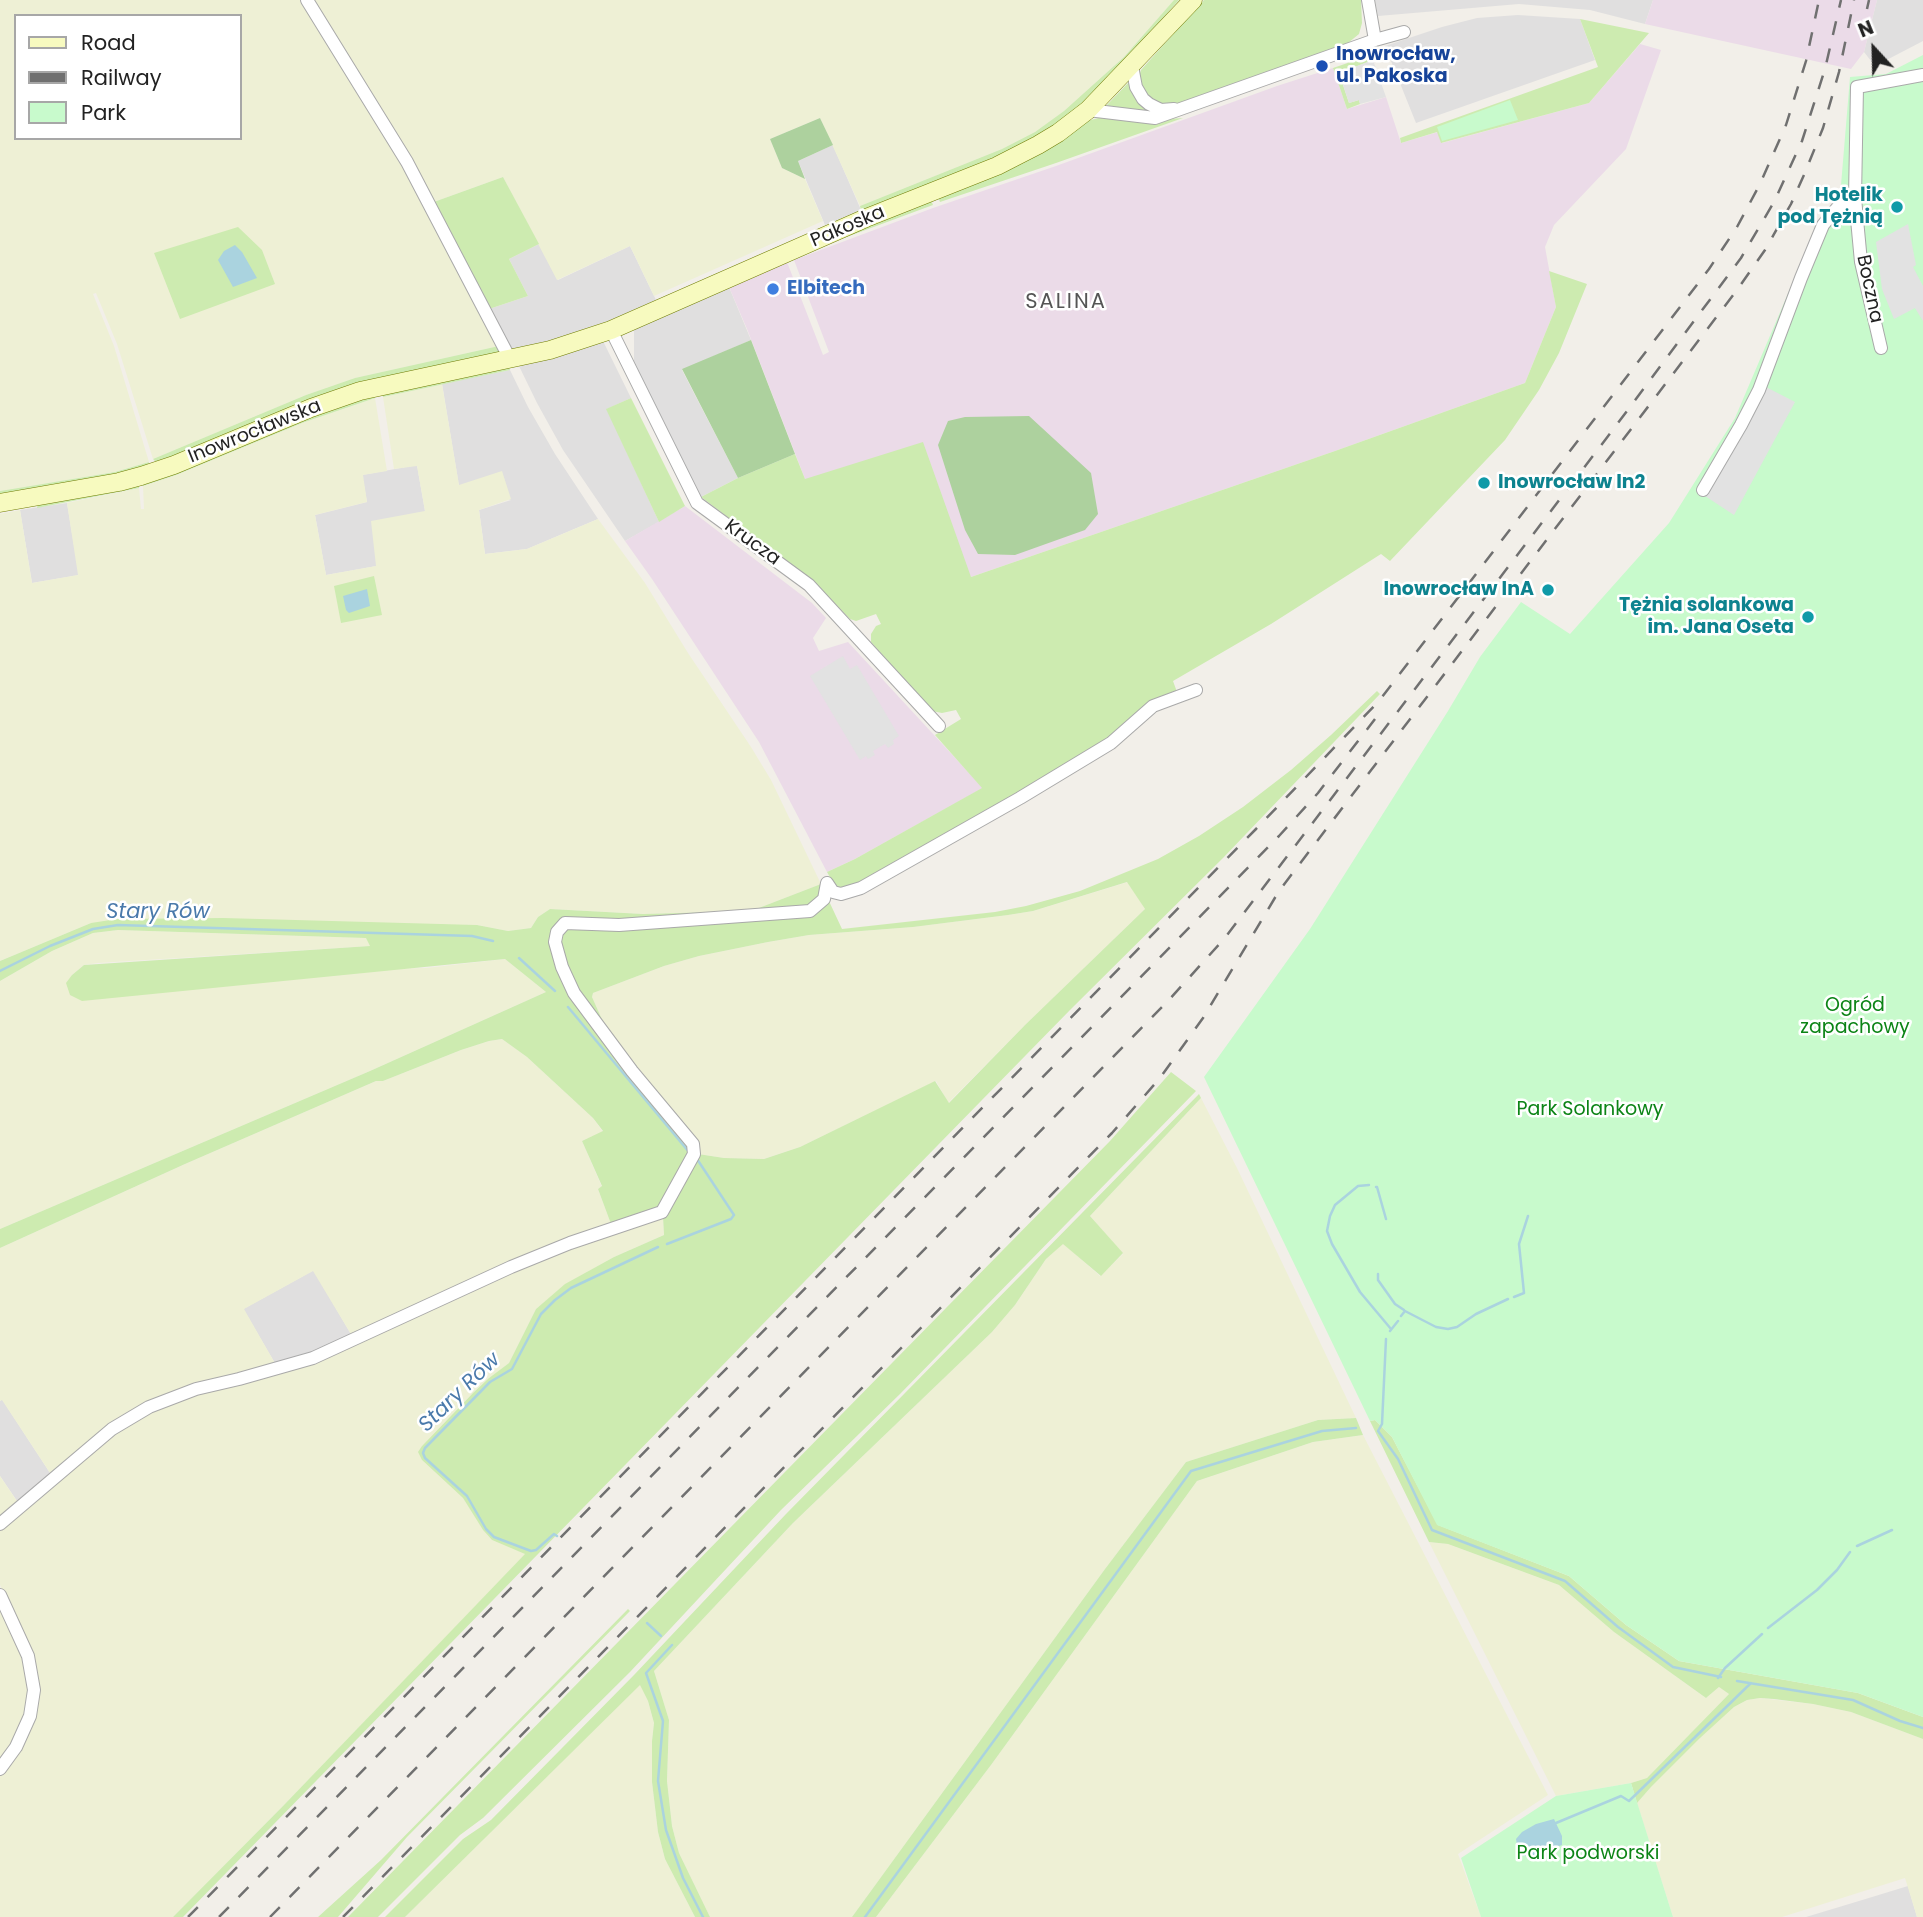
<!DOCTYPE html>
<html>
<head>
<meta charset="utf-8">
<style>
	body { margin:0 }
	#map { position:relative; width:1923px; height:1917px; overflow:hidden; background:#f2efe9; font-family:Poppins,sans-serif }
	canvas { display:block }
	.legend { position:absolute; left:14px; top:14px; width:228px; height:126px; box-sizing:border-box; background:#fff; border:2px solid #a7a7a7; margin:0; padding:9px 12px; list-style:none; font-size:21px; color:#222 }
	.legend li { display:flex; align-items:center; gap:14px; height:35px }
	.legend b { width:35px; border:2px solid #a7a7a7 }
	.north { position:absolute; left:1839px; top:14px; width:70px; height:70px; -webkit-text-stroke:5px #fff; paint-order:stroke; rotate:338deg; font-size:19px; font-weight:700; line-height:28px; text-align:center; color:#222 }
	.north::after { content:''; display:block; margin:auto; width:24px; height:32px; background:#222; clip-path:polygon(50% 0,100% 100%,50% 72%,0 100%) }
</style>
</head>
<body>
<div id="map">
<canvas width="1923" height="1917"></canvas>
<ul class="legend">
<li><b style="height:9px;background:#f7fabf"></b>Road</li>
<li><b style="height:9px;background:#707070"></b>Railway</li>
<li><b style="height:19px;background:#c8facc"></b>Park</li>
</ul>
<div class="north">N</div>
</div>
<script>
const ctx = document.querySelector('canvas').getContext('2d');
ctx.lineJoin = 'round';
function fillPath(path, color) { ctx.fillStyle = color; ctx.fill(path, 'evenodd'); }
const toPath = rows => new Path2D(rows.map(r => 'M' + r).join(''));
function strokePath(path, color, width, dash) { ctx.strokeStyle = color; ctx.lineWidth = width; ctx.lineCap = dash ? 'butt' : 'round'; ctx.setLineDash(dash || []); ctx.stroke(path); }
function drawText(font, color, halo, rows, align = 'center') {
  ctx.font = font + ' Poppins,sans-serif'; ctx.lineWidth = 5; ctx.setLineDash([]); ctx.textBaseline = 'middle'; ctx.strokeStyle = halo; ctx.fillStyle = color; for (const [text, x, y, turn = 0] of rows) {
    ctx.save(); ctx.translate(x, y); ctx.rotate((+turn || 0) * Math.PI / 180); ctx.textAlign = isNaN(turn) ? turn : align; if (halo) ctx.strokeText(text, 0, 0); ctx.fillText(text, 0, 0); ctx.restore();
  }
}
const residential = toPath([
	[1375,0,1653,0,1645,24,1590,10,1519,4,1378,16],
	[1877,0,1923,0,1923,41,1875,66,1864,52],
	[1518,15,1580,19,1595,60,1416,123,1385,46,1442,27,1477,18],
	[833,145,861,210,825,225,798,161],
	[539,244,558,280,630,246,656,300,611,320,547,342,511,351,489,309,528,296,509,259],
	[729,287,751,340,682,370,738,478,701,497,634,366,634,329],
	[603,341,631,398,607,409,659,522,625,541,563,450,537,403,519,366],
	[510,370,528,407,555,454,598,519,527,549,485,554,479,510,511,500,459,486,442,384],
	[417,465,425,511,377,566,326,575,315,515,367,502,362,475],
	[67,503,79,575,32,583,20,510],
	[314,1270,352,1336,310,1354,276,1365,243,1309],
	[2,1399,52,1476,19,1504,0,1476,0,1401],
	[1908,1886,1917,1917,1806,1917,1859,1901]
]);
const industrial = toPath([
	[1653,0,1877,0,1864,52,1851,69,1645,24],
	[1640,44,1661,50,1626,149,1554,225,1545,247,1556,307,1525,383,1335,451,971,577,805,479,747,329,729,287,787,262,823,355,829,352,794,260,933,208,1056,166,1277,86,1333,68,1347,109,1386,97,1401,143,1438,132,1442,143,1589,103],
	[685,506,812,603,826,618,813,638,819,651,848,642,983,788,855,859,827,872,759,742,652,579,625,541]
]);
const farmland = toPath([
	[0,0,303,0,403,164,499,346,355,378,306,395,153,459,117,344,96,293,93,294,114,346,149,462,115,472,0,491],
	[16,16,240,16,240,138,16,138],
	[311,0,1174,0,1124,57,1064,111,1035,132,1002,149,860,206,820,118,770,139,782,168,805,179,823,221,654,296,630,246,557,280,503,177,431,203],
	[442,384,459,485,502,471,511,499,479,510,485,554,527,549,598,519,645,583,688,653,751,747,771,780,821,884,751,911,643,914,550,909,538,917,531,928,508,931,477,925,91,923,0,961,0,514,20,510,32,583,78,575,67,503,139,488,141,509,144,509,143,486,176,475,302,423,375,398,387,471,363,475,367,502,315,515,326,575,376,566,371,521,425,511,417,466,394,469,383,397],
	[1128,882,1145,909,1025,1025,948,1103,936,1081,800,1147,764,1159,724,1158,698,1154,608,1033,592,997,593,993,664,966,699,956,768,942,809,935,913,927,1008,915,1033,911],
	[118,930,367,938,371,946,98,963,84,965,72,975,426,968,505,959,546,992,370,1071,0,1229,0,981,52,951,93,933],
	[502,1039,527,1057,593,1118,603,1132,582,1141,602,1187,598,1189,611,1224,352,1336,313,1271,244,1309,276,1365,148,1403,52,1476,2,1400,0,1401,0,1248,185,1164,376,1081,383,1081,461,1050,489,1041],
	[1201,1098,1237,1168,1356,1418,1318,1420,1186,1462,1105,1569,852,1917,710,1917,679,1853,672,1826,667,1781,669,1720,654,1671,793,1523,992,1332,1015,1305,1046,1259,1063,1243,1100,1276,1123,1254,1090,1216],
	[663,1217,664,1235,614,1257,566,1284,536,1309,509,1363,489,1378,473,1393,422,1446,422,1460,463,1498,483,1530,492,1540,526,1554,283,1806,173,1917,0,1917,0,1774,33,1717,31,1655,0,1585,0,1529,115,1432,150,1411,197,1392,241,1382,572,1247],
	[1363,1435,1548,1795,1458,1854,1481,1917,876,1917,991,1765,1197,1481,1313,1442],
	[0,1476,19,1504,0,1519],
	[1429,1542,1448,1544,1559,1585,1614,1632,1706,1698,1719,1687,1729,1694,1647,1778,1631,1783,1556,1796],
	[0,1603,25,1658,30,1690,27,1716,13,1746,0,1763],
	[640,1684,648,1701,654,1723,652,1741,652,1782,658,1832,665,1859,695,1917,405,1917],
	[1760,1698,1813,1704,1851,1712,1923,1739,1923,1917,1917,1917,1905,1878,1782,1917,1673,1917,1637,1803,1651,1787,1699,1739,1734,1707,1747,1700]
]);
const grass = toPath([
	[1174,0,1179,0,1099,89,1068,116,1038,136,1005,155,833,225,831,223,861,210,860,206,1002,149,1035,132,1064,111,1124,57],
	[1204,0,1361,0,1362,23,1359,34,1348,43,1173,106,1160,105,1144,94,1139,76,1141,70],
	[1580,19,1649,33,1589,103,1441,143,1437,132,1401,143,1400,138,1598,67],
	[1371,55,1373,60,1339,73,1349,103,1359,100,1360,104,1347,109,1333,68],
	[1130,81,1151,110,1147,114,1104,108],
	[1106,116,1167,119,1183,118,1056,163,940,202,938,197,1087,121],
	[503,177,539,244,509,259,528,296,489,309,431,203],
	[931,200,933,205,825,245,824,242],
	[238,227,262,250,275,284,180,319,154,253],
	[1549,271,1587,284,1559,353,1539,390,1505,440,1390,561,1381,554,1271,624,1173,681,1177,692,1114,735,1009,799,859,885,836,888,827,872,855,859,982,788,935,735,961,719,956,710,942,713,932,711,871,642,871,634,876,626,881,624,876,614,856,621,850,619,813,581,701,497,738,478,795,454,805,479,923,442,971,577,1335,451,1525,383,1556,307],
	[499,346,500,353,358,383,157,463,153,459,306,395,355,378],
	[508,365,510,370,383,397,382,391],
	[373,393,375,398,302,423,176,475,143,486,143,481],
	[631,398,685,506,659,522,606,409],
	[149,462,147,467,117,475,0,495,0,491,115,472],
	[139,483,139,488,37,508,38,503],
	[374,576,382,615,341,623,334,586],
	[1377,691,1380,694,1223,858,1070,1010,183,1917,173,1917,283,1806,525,1554,492,1540,483,1530,463,1498,422,1460,418,1452,422,1446,473,1393,489,1378,509,1363,536,1309,565,1284,614,1257,664,1235,663,1217,698,1154,724,1158,764,1159,800,1147,935,1081,949,1103,1025,1025,1145,909,1127,882,1033,911,1008,915,913,927,809,935,768,942,699,956,664,966,593,993,592,997,608,1033,689,1145,690,1156,660,1208,611,1224,598,1189,602,1186,582,1141,603,1131,593,1118,527,1057,502,1039,489,1041,461,1050,383,1081,376,1081,185,1164,0,1248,0,1229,370,1071,546,992,505,959,82,1001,70,995,66,983,72,975,84,965,370,946,366,938,118,930,93,933,52,951,0,981,0,961,91,923,117,919,223,918,477,925,508,931,531,928,538,917,550,909,643,914,751,911,821,884,842,929,995,912,1026,906,1080,891,1158,859,1199,836,1243,807,1291,770,1331,735],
	[1171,1072,1196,1091,900,1394,781,1510,630,1672,483,1818,460,1835,378,1917,348,1917,1110,1141],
	[1199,1094,1201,1098,1090,1216,1123,1253,1101,1276,1063,1244,1046,1259,1015,1305,992,1332,793,1523,654,1671,669,1720,667,1781,672,1826,679,1853,710,1917,695,1917,665,1859,658,1832,652,1782,652,1741,654,1723,648,1701,640,1685,405,1917,385,1917,463,1839,491,1820,634,1675,786,1514],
	[1356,1418,1363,1435,1313,1442,1197,1481,991,1765,876,1917,852,1917,1105,1569,1186,1462,1318,1420],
	[1375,1420,1392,1437,1438,1525,1569,1576,1626,1625,1679,1661,1858,1693,1923,1717,1923,1739,1851,1712,1813,1704,1774,1699,1760,1698,1747,1700,1734,1707,1699,1739,1651,1787,1637,1803,1631,1783,1647,1778,1729,1694,1719,1687,1706,1698,1614,1632,1559,1585,1448,1544,1429,1542,1370,1421],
	[628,1609,630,1611,407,1837,338,1917,318,1917,381,1860]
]);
const forest = toPath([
	[820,118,833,145,798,161,805,179,782,168,770,139],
	[751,340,795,454,738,478,682,369],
	[1029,416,1091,473,1098,514,1085,530,1015,555,978,554,965,530,938,445,948,421,965,417]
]);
const park = toPath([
	[1923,55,1923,1717,1858,1693,1679,1661,1626,1625,1569,1576,1437,1525,1392,1437,1375,1420,1370,1421,1204,1077,1310,929,1448,711,1480,657,1521,602,1570,634,1669,523,1735,418,1804,256,1820,225,1840,197,1850,77,1886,74],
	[1510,100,1518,120,1442,141,1437,127],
	[1631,1783,1673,1917,1481,1917,1461,1858,1556,1796]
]);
const parking = toPath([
	[1373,60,1386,97,1360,104,1359,100,1349,103,1339,73],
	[1908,224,1916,265,1913,267,1923,286,1923,321,1915,308,1894,319,1882,289,1876,242],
	[1766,387,1795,402,1734,515,1705,496],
	[843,656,850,669,857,665,899,736,893,740,894,744,888,748,885,744,873,751,875,755,868,759,866,756,860,760,810,676]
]);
const water = toPath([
	[235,245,242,252,257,278,233,287,218,260,224,251],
	[367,589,370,606,349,613,346,610,343,596],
	[1554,1819,1562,1836,1562,1845,1535,1855,1522,1856,1518,1851,1516,1839,1522,1832,1536,1824]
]);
const stream = toPath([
	[519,958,555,991],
	[0,971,50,946,93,929,118,925,472,936,493,941],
	[568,1007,689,1152],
	[1369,1185,1358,1186,1335,1205,1330,1216,1327,1231,1332,1244,1360,1292,1391,1329],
	[1376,1187,1377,1187,1386,1219],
	[667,1244,731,1219,734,1215,697,1159],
	[1378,1274,1378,1280,1395,1304,1404,1310],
	[1514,1297,1524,1293,1519,1244,1528,1216],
	[1401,1316,1405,1311,1436,1327,1448,1329,1457,1327,1476,1314,1508,1299],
	[1390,1331,1398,1321],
	[1386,1339,1382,1424,1378,1431,1398,1459,1432,1530,1565,1581,1618,1627,1673,1667,1721,1677],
	[557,1536,554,1534,536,1550,531,1551,494,1537,486,1529,467,1496,425,1458,423,1453,425,1448,490,1382,512,1369,541,1314,555,1300,571,1288,658,1247],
	[1857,1546,1892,1530],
	[647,1623,661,1636],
	[1768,1628,1817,1590,1837,1570,1850,1552],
	[672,1645,646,1673,663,1721,658,1781,666,1830,683,1878,703,1917],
	[1718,1678,1725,1668,1762,1634],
	[1737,1681,1853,1700,1900,1721,1923,1728],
	[1556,1823,1621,1796,1629,1801,1751,1683],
	[865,1917,1191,1471,1322,1431,1356,1428]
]);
const street = toPath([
	[307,0,407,162,510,359],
	[1368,0,1375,40],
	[1132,66,1136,87,1143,99,1149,104,1161,110,1174,109],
	[1088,110,1155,118,1375,40,1404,32],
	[611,330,697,503,809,585,939,726],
	[1881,348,1861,262,1855,198,1857,87,1923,75],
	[1703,490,1741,425,1759,390,1801,278,1823,225,1838,207,1855,198],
	[0,1524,112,1429,149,1407,196,1389,239,1379,313,1358,511,1267,570,1243,662,1212,694,1154,693,1144,632,1071,574,993,562,967,555,942,557,932,565,923,619,925,810,911,824,899,827,883,833,892,841,894,861,888,1020,798,1111,743,1153,706,1196,690],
	[0,1595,28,1656,34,1690,30,1716,16,1747,0,1769]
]);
const secondary = toPath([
	[0,503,119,482,141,476,174,465,311,408,360,391,550,350,611,330,866,218,997,166,1038,145,1058,133,1088,110,1193,0]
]);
const rail = toPath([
	[1867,9,1869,0],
	[188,1917,1256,829,1379,701,1709,269,1737,227,1760,184,1786,125,1806,61,1819,0],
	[219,1917,1279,836,1318,793,1375,719],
	[270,1917,1167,1002,1224,939,1615,427,1741,258,1774,202,1802,141,1825,69,1841,0],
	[343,1917,1112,1133,1160,1078,1203,1018,1279,891,1737,290,1765,250,1791,204,1804,175,1823,128,1839,72,1854,0]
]);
const markers = [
	[1322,66,7,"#1a4fb4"],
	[1897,207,7,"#0f9aa8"],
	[773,289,7,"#3f7fe0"],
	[1484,483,7,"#0f9aa8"],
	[1548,590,7,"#0f9aa8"],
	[1808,617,7,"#0f9aa8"]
];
const transitNames = [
	["Inowrocław,",1336,55],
	["ul. Pakoska",1336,77]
];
const cultureNames = [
	["Hotelik",1883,196],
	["pod Tężnią",1883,218],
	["Inowrocław In2",1498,483,"left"],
	["Inowrocław InA",1534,590],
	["Tężnia solankowa",1794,606],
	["im. Jana Oseta",1794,628]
];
const streetNames = [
	["Pakoska",848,227,-23],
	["Boczna",1869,289,78],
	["Inowrocławska",255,432,-22],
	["Krucza",752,543,36]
];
const shopNames = [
	["Elbitech",787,289]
];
const parkNames = [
	["Ogród",1855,1006],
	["zapachowy",1855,1028],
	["Park Solankowy",1590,1110],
	["Park podworski",1588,1854]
];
const neighbourhoodNames = [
	["SALINA",1066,303]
];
const waterNames = [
	["Stary Rów",158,913],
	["Stary Rów",460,1393,-44]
];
fillPath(residential, '#e0dfdf');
fillPath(industrial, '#ebdbe8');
fillPath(farmland, '#eef0d5');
fillPath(grass, '#cdebb0');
fillPath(forest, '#add19e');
fillPath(park, '#c8facc');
fillPath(parking, '#e2e2e2');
fillPath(water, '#aad3df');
strokePath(stream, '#aad3df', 2.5);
strokePath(street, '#a9a9a9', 14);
strokePath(secondary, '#707d05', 19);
strokePath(street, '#fff', 12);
strokePath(secondary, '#f7fabf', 18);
strokePath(rail, '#707070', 2.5, [14, 14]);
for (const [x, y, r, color] of markers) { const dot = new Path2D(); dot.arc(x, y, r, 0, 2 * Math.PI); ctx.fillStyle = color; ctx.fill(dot); strokePath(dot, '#fff', 2.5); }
drawText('bold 19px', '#164399', '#fff', transitNames, 'left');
drawText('bold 19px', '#0d838f', '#fff', cultureNames, 'right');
drawText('19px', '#222', '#fff', streetNames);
drawText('bold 19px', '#366cbe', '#fff', shopNames, 'left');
drawText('19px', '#0c8416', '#fff', parkNames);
ctx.letterSpacing = '2px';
drawText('21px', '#555', '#fff', neighbourhoodNames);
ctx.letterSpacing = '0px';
drawText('italic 21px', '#4a7aab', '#fff', waterNames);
</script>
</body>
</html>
